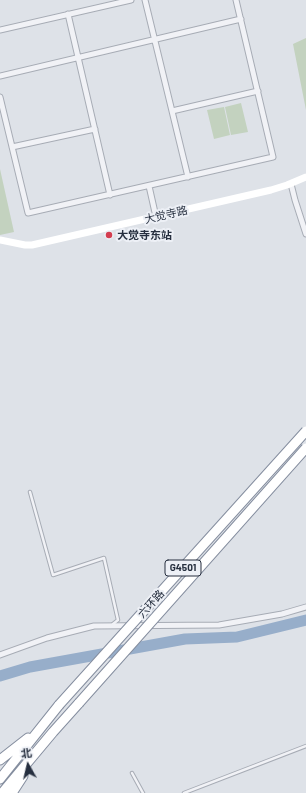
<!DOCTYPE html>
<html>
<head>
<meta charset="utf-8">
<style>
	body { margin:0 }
	#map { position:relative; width:306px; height:793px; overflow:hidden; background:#dee2e8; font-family:Barlow,"Noto Sans SC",sans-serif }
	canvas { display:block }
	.north { position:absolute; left:8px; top:745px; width:40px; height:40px; -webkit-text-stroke:3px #edf0f6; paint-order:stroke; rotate:352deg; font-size:11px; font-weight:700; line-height:16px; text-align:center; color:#262f3f }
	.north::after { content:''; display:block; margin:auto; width:14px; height:18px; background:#262f3f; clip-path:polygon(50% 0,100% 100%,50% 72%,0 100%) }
</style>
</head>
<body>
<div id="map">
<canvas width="306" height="793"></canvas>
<div class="north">北</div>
</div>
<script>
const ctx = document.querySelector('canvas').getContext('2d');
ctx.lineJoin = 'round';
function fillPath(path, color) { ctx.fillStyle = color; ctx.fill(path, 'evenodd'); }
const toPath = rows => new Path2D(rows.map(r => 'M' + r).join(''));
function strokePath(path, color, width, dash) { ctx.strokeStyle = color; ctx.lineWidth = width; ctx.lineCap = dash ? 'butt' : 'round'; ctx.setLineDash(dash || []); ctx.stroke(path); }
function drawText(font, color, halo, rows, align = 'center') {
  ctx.font = font + ' Barlow,"Noto Sans SC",sans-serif'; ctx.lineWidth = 4; ctx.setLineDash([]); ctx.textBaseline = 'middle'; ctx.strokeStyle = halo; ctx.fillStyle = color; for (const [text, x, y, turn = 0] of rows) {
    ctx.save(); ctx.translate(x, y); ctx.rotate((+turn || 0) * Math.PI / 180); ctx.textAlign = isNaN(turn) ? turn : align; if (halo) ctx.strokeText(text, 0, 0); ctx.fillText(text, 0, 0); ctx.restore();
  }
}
const green = toPath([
	[306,38,306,110,293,44],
	[241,103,248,132,231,135,225,107],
	[224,107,230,135,214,139,207,110],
	[0,169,14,232,0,235]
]);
const river = toPath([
	[0,676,30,667,185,639,237,637,306,620]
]);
const lane = toPath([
	[30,492,53,575,104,558,118,620,113,624],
	[132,773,143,793],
	[184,793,306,746]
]);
const street = toPath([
	[145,0,188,177],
	[68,14,110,195],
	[0,30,131,0],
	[0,76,241,19],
	[0,97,28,213,273,157,236,0],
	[172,111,258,91],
	[12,147,95,129],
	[291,184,295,200,306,234],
	[149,186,156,217],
	[0,655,47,638,94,626,219,625,282,614,306,607]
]);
const secondary = toPath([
	[0,240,25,245,32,245,271,190,287,185,306,177]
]);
const highway = toPath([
	[0,760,28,738],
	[0,779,59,705],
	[2,793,53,732,79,703],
	[12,793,23,776]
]);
const highwayBridge = toPath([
	[79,703,306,448],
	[59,705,306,431]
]);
const markers = [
	[109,235,4,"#d33d4f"]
];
const shields = [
	[183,568,36]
];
const shieldNames = [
	["G4501",183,568]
];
const streetNames = [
	["大觉寺路",166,215,-13],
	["六环路",151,604,-48]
];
const poiNames = [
	["大觉寺东站",117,235]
];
fillPath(green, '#c3d2bf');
strokePath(river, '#97aeca', 11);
strokePath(lane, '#a7acb5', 4.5);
strokePath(street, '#a7acb5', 7);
strokePath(highway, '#858e9f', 11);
strokePath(lane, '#f1f2f6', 2.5);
strokePath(street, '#f1f2f6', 5);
strokePath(secondary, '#fff', 7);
strokePath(highway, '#fff', 9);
strokePath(highwayBridge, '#858e9f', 11, []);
strokePath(highwayBridge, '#fff', 9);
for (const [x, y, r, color] of markers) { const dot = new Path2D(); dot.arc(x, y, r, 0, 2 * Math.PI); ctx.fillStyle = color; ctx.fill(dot); strokePath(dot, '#edf0f6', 1.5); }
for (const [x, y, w] of shields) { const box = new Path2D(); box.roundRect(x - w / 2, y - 8, w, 16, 3); ctx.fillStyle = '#edf0f6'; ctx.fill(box); strokePath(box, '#262f3f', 1); }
drawText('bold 10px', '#262f3f', null, shieldNames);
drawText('11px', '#262f3f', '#edf0f6', streetNames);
drawText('bold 11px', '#262f3f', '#edf0f6', poiNames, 'left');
</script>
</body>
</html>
